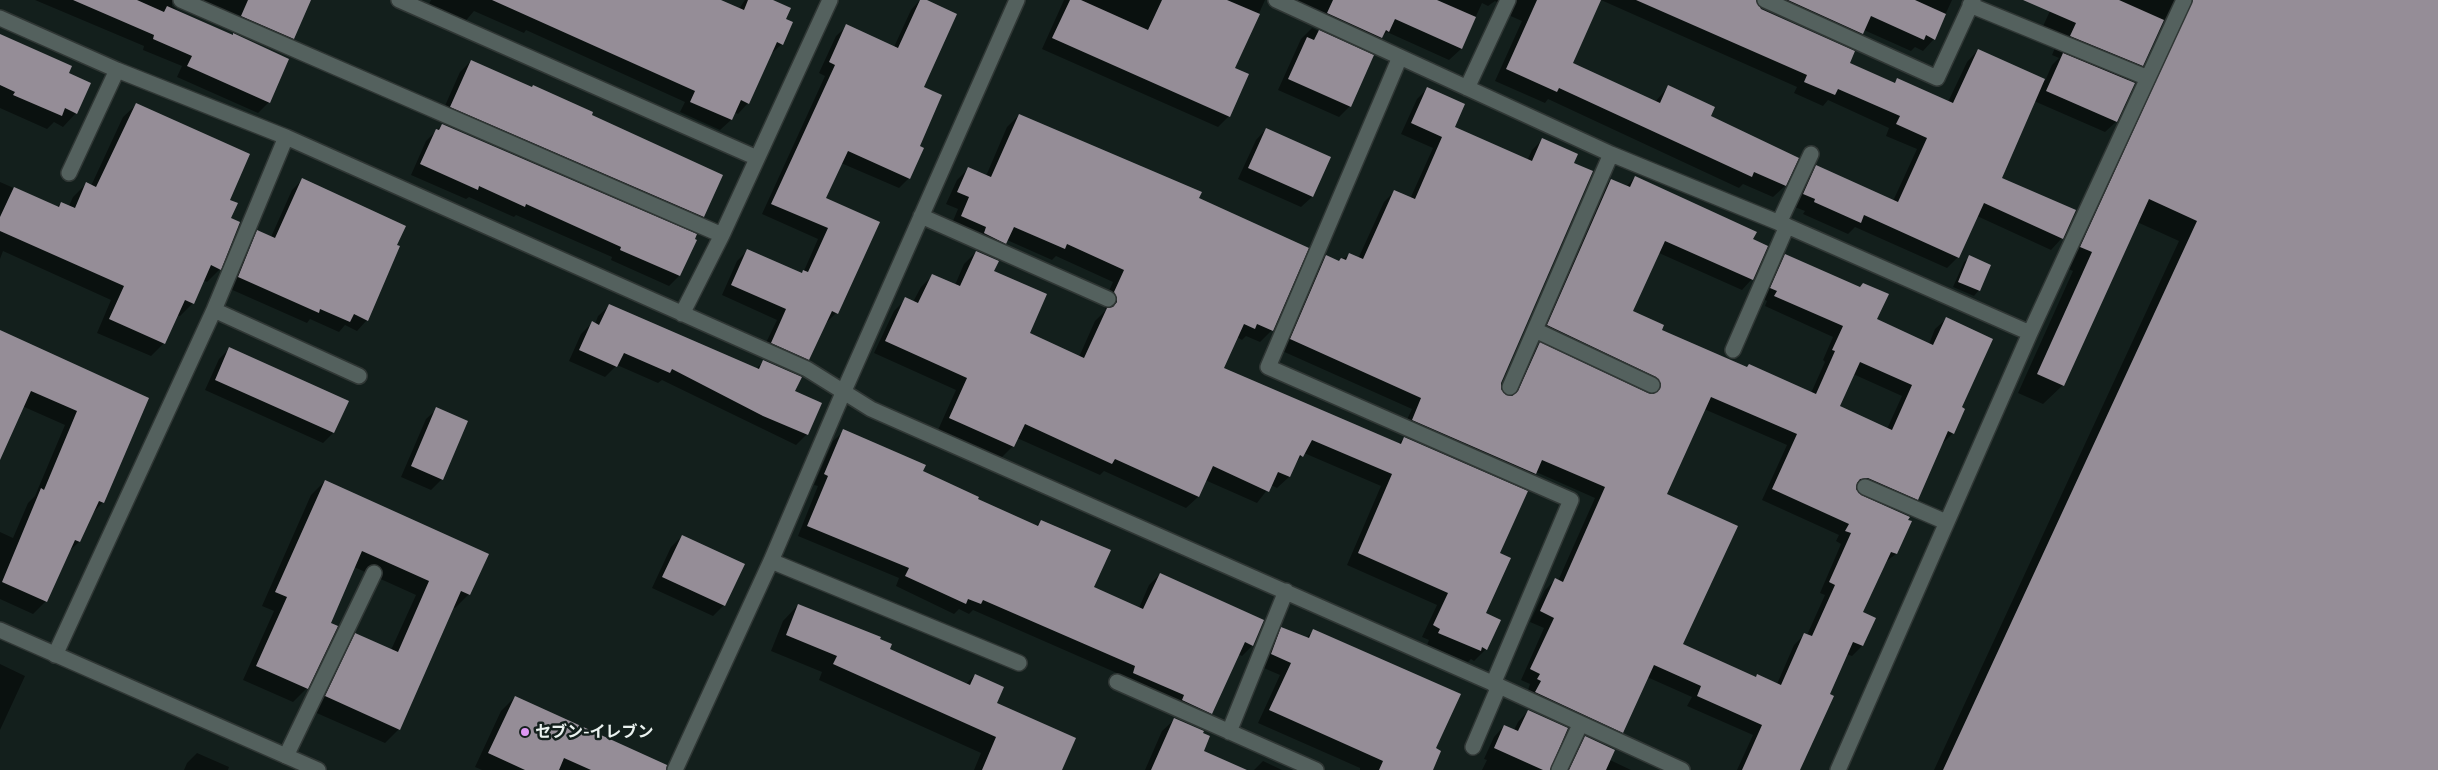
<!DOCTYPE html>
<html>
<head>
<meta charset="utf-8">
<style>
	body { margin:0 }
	canvas { display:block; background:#131f1c }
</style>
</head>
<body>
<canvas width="2438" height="770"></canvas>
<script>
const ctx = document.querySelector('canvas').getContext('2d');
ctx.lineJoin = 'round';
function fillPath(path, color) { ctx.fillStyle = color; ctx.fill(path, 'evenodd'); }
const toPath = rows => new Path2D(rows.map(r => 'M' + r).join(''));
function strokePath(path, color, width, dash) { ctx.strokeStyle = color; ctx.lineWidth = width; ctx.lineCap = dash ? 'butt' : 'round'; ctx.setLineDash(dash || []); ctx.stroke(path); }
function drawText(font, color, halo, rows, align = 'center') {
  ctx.font = font + ' "Exo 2","Noto Sans JP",sans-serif'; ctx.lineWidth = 5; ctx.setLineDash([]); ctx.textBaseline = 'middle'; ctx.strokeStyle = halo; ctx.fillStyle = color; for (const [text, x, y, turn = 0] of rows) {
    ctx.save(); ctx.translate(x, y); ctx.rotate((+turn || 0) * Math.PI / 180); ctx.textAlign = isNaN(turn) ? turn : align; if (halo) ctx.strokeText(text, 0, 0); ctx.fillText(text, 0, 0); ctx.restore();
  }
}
const shadow = toPath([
	[35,0,309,0,292,38,282,49,172,2,172,6,177,10,288,60,269,102,258,113,177,77,182,66,143,50,144,46],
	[431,0,718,0,739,9,745,0,770,0,784,20,782,44,771,54,748,103,738,114,734,112,731,120,720,130,680,112,685,102,526,30,524,33,474,11,463,24,427,8],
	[920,0,924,0,922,88,909,178,899,188,841,163,825,199,878,223,836,313,826,323,808,359,798,370,761,353,777,320,722,295,737,261,748,250,801,274,803,273,818,239,762,214,825,76,819,73,836,36,847,26,894,47,911,10],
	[1064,0,1265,0,1234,69,1229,116,1218,127,1042,49],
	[1294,0,1600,0,1571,64,1655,102,1668,87,1710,117,1797,158,1785,186,1773,197,1743,184,1739,188,1548,99,1545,103,1495,81,1522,21,1506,14,1504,6,1495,1,1488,6,1482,3,1461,49,1449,60,1387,32,1369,49,1309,21,1314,9],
	[1601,0,1952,0,1934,39,1923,51,1915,47,1911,51,1864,30,1850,45,1755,1,1756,6,1853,52,1848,64,1893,84,1898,80,1948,102,1967,62,1978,50,2045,81,2052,65,2059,58,2052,55,2057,43,2039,35,2055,0,2438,0,2438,770,1934,770,2179,241,2137,222,2063,385,2043,404,2018,393,2073,271,2062,266,2175,19,2169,11,2142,65,2127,81,2116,122,2105,132,2034,101,2001,178,2062,238,2051,250,1977,216,1958,257,1947,268,1855,227,1848,234,1803,214,1805,211,1792,206,1805,178,1816,167,1893,201,1917,149,1886,136,1889,128,1828,100,1823,106,1794,93,1797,87],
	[1312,28,1372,56,1350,106,1339,117,1278,90,1301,39],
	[0,35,68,73,76,113,63,127,54,122,47,129,0,108],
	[471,61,590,116,703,216,693,227,440,117,460,72],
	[1428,88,1453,128,1527,161,1532,150,1543,139,1500,383,1500,389,1505,397,1511,397,1529,355,1540,344,1652,395,1645,387,1537,336,1600,191,1611,180,1626,187,1635,177,1752,240,1752,279,1742,290,1659,253,1632,312,1661,330,1746,368,1811,393,1825,362,1823,360,1833,337,1765,306,1767,301,1761,298,1775,266,1786,255,1859,288,1863,284,1876,320,1929,344,1935,329,1946,319,1960,408,1953,433,1942,444,1916,499,1906,509,1854,489,1896,554,1884,563,1861,613,1862,646,1852,656,1846,654,1798,770,1737,770,1753,735,1687,706,1692,697,1647,677,1622,732,1612,743,1526,703,1531,691,1528,690,1530,684,1521,680,1544,628,1530,622,1545,590,1555,580,1558,581,1595,498,1536,472,1524,484,1402,430,1412,409,1280,350,1315,267,1326,257,1338,262,1349,255,1358,259,1384,202,1394,192,1410,199,1433,148,1401,134,1417,99],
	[1853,374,1902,396,1887,429,1838,407],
	[1704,409,1787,445,1762,500,1839,535,1836,541,1841,544,1820,593,1825,595,1807,635,1805,634,1794,645,1777,684,1758,675,1755,678,1682,645,1666,495],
	[137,104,228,200,229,219,220,269,207,282,203,280,193,303,180,316,177,315,164,343,151,356,97,333,111,300,3,251,0,259,0,182,57,207,61,203,69,206,73,197,86,184,91,186,123,117],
	[1019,115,1197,199,1272,330,1260,342,1246,336,1242,340,1237,337,1223,369,1398,444,1404,438,1498,554,1484,614,1486,649,1474,661,1471,659,1468,662,1427,645,1429,640,1422,637,1437,605,1347,565,1381,486,1304,453,1295,464,1289,477,1277,488,1271,485,1257,503,1205,480,1198,497,1186,508,1104,471,1100,475,1017,438,1013,446,1001,458,938,430,956,390,874,353,894,311,906,299,913,302,921,287,933,275,955,285,964,264,976,252,993,271,1028,334,1079,357,1095,321,1106,310,1103,304,1113,282,1056,256,1052,260,1007,240,994,255,950,228,958,209,946,204,957,180,968,169,986,176,1007,127],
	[442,125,679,276,669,286,611,260,612,257,516,215,514,217,469,197,466,199,411,175,426,141],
	[1266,129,1329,157,1312,197,1301,207,1238,179,1256,140],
	[302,180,367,320,357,331,345,325,339,332,310,319,307,323,228,288,247,242,258,231,271,237,292,190],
	[1970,257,1979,290,1974,296,1953,287,1964,262],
	[609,306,756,369,764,361,794,392,807,434,796,445,662,380,658,383,617,365,605,377,569,361,581,334,592,323,595,324,598,316],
	[0,332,147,399,103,502,92,514,79,542,67,553,46,601,33,614,0,599,0,532,13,538,28,503,35,496,65,425,22,406,0,454],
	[230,348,333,433,323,443,205,390,219,359],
	[437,409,442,479,431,490,401,477,426,419],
	[844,431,977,500,1036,526,1041,522,1093,588,1139,608,1149,585,1160,574,1263,620,1252,646,1242,656,1238,654,1211,713,1200,724,1123,683,1126,677,973,610,969,614,959,609,954,614,896,586,899,578,798,536,818,486,814,485,833,441],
	[325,481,469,594,455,608,452,607,399,729,385,743,312,711,342,649,356,635,391,650,416,595,354,567,329,623,307,688,293,702,243,680,274,611,262,606,311,495],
	[682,536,724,605,713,616,652,588,671,547],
	[798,605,878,640,888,649,966,684,975,675,995,703,1060,770,974,770,981,753,819,680,822,672,771,651,783,621],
	[1282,629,1306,638,1313,631,1435,749,1431,770,1360,770,1360,768,1258,723,1280,675,1259,666,1270,641],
	[0,664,25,676,0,730],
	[515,697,636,770,482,770,475,767,501,711],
	[1528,711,1549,770,1482,770,1487,760,1484,759,1494,737,1504,726,1514,730,1518,722],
	[1175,719,1202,751,1244,770,1145,770,1162,731],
	[1586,737,1610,760,1631,770,1565,770,1575,748],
	[197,753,229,767,228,770,184,770,187,763],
	[1263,761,1282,770,1254,770]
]);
const building = toPath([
	[73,0,137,0,164,12,167,6,233,35,233,33,289,59,270,103,187,66,192,56,153,39,154,35],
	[248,0,311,0,294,39,241,16],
	[492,0,721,0,744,10,748,0,773,0,791,8,786,19,793,22,783,45,777,42,749,104,741,100,732,120,690,102,695,91],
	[920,0,927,0,957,14,924,87,942,95,920,146,924,148,910,179,848,151,826,198,880,222,838,314,832,311,809,360,771,343,786,309,731,285,747,249,802,273,803,270,808,272,828,228,771,204,835,65,829,62,846,24,898,48],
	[1070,0,1081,0,1148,30,1162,0,1227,0,1260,14,1235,68,1249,74,1230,117,1052,38],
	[1333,0,1437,0,1476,17,1462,49,1395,19,1389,32,1386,30,1382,38,1327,13],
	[1537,0,1601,0,1573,63,1660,103,1668,85,1715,107,1711,116,1799,158,1786,186,1754,172,1752,177,1559,88,1557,92,1506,69],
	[1636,0,1756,0,1761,9,1855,51,1850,63,1895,83,1897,78,1953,103,1978,49,2045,79,2002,178,2076,210,2063,239,1984,203,1959,258,1864,215,1861,223,1814,202,1815,199,1803,194,1816,165,1898,202,1927,138,1896,124,1900,116,1838,89,1835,95,1804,82,1807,75],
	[1788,0,1915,0,1946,14,1935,40,1926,35,1924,40,1871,16,1863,34],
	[2023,0,2119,0,2164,20,2143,66,2070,36,2076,23],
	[2193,0,2438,0,2438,770,1943,770,2197,221,2149,199,2064,386,2037,374,2092,252,2080,247],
	[1319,30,1374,55,1351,107,1288,79,1307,37,1314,40],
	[0,34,72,66,69,73,91,83,77,114,65,108,62,116,13,95,15,92,0,85],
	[2063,53,2135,83,2117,122,2046,91],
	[471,60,532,87,533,85,593,112,592,115,723,175,704,217,450,107],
	[1427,87,1465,104,1455,127,1532,161,1542,138,1578,154,1574,163,1593,171,1501,383,1501,389,1506,395,1512,396,1518,391,1540,342,1648,393,1653,394,1660,389,1661,384,1656,377,1547,325,1611,179,1630,187,1635,176,1757,232,1753,239,1768,246,1753,280,1665,241,1633,311,1664,325,1662,330,1747,367,1749,364,1816,394,1835,351,1832,350,1843,326,1774,296,1777,291,1770,288,1785,254,1860,287,1863,283,1889,294,1877,319,1933,345,1946,317,1993,339,1962,407,1965,409,1954,434,1948,431,1918,500,1868,478,1860,479,1857,483,1856,489,1861,495,1910,517,1908,520,1912,521,1897,554,1891,552,1863,612,1876,618,1863,646,1853,642,1830,694,1834,696,1800,770,1742,770,1762,725,1697,696,1701,686,1654,665,1623,733,1535,692,1541,681,1537,679,1540,674,1530,669,1554,618,1540,611,1555,578,1563,582,1605,487,1542,460,1536,474,1412,420,1421,398,1290,339,1326,255,1339,261,1341,258,1346,260,1349,253,1363,259,1394,190,1415,199,1442,137,1411,123],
	[1860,362,1912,385,1892,430,1840,406],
	[1711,397,1797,434,1772,489,1849,524,1845,531,1851,533,1829,582,1835,585,1812,636,1804,633,1781,685,1757,674,1756,677,1683,644,1738,526,1667,494],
	[136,103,250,154,230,200,238,203,231,218,240,222,221,270,211,265,194,304,185,300,165,344,109,319,124,286,0,231,0,217,14,187,59,207,61,202,75,208,86,182,96,187],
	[1019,114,1202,192,1199,198,1309,248,1273,331,1257,324,1255,329,1244,324,1224,368,1401,444,1404,437,1528,491,1500,553,1511,558,1486,613,1501,620,1487,650,1482,647,1481,651,1438,633,1440,629,1433,625,1448,593,1358,553,1392,474,1312,440,1303,457,1300,455,1290,477,1278,472,1269,492,1213,466,1199,497,1115,459,1112,464,1025,424,1014,447,949,418,967,378,885,341,905,297,918,303,932,274,960,286,976,251,999,261,994,271,1047,294,1030,333,1084,358,1107,308,1113,307,1117,302,1117,298,1114,292,1124,270,1067,244,1065,249,1014,227,1006,244,984,233,986,227,961,216,969,197,957,192,968,167,991,177],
	[442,124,697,234,695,239,697,240,680,276,620,250,621,247,526,204,525,207,479,186,478,190,420,164,436,129,439,130],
	[1266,128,1331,157,1313,197,1248,168],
	[302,178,406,226,397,245,400,246,368,321,354,314,350,322,320,309,319,313,238,277,257,230,275,238],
	[1969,255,1991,265,1980,291,1958,282],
	[609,304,759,369,763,360,802,377,795,391,822,403,808,435,763,416,672,369,670,373,624,353,617,367,579,350,592,321,599,325],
	[0,330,149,398,104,503,99,501,80,542,75,540,47,602,2,582,41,488,44,490,77,411,31,391,0,460],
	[229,347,349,401,334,433,215,380],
	[436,407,468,421,443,480,411,466],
	[843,429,926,465,923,471,979,497,978,499,1038,526,1041,520,1111,550,1094,587,1143,609,1160,573,1264,620,1253,646,1245,642,1212,714,1182,700,1184,695,1133,673,1135,666,983,600,981,604,968,599,966,604,905,576,909,568,807,526,828,476,824,474],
	[325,480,489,554,470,595,461,591,400,730,325,696,355,633,398,652,429,581,362,551,331,623,338,626,308,689,256,666,287,597,275,592],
	[682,535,745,564,725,606,662,577],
	[798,604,881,637,880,639,892,644,890,649,970,685,975,674,1004,687,997,703,1076,738,1062,770,982,770,996,737,833,664,837,656,786,635],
	[1281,627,1309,638,1313,629,1461,694,1436,748,1441,751,1433,770,1379,770,1383,761,1269,710,1291,663,1271,654],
	[515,696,667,765,666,770,591,770,564,758,559,770,525,770,488,753],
	[1528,710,1568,728,1550,770,1543,770,1494,748,1504,725,1518,731],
	[1174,718,1204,731,1203,733,1210,736,1204,751,1247,770,1151,770],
	[1585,736,1615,750,1606,770,1569,770]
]);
const minor = toPath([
	[181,0,722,235],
	[399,0,757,158],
	[1276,0,1611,154,1787,226,2030,333],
	[1765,0,1937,78,1973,0],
	[1970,5,2148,78],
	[0,18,117,70,286,137,807,369,871,409,1499,686,1682,770],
	[1400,57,1268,367,1571,500,1493,684],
	[1467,88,1508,0],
	[69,173,117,70],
	[921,216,1108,299],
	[1779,223,1811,154],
	[214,310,359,376],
	[682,314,722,235,830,0],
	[1535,330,1652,385],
	[1733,350,1787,226],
	[1510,387,1611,154],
	[1865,487,1946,522],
	[771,561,1019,663],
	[55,655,214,310,286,137],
	[1117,682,1316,770],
	[1229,732,1286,591],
	[1473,747,1499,686],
	[286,756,374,573],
	[675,770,771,561,843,393,1017,0],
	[1559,770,1580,725],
	[1838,770,2030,333,2184,0]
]);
const tertiary = toPath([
	[0,630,318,770]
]);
const markers = [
	[525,732,5,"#de98f3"]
];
const poiNames = [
	["セブン-イレブン",535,732]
];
fillPath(shadow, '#0007');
fillPath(building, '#958d97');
strokePath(minor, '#303735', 18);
strokePath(tertiary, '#303735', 18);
strokePath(minor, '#54615e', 15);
strokePath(tertiary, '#54615e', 15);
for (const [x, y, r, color] of markers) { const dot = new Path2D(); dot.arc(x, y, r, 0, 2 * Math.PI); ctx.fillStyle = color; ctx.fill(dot); strokePath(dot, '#131f1c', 2); }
drawText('bold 16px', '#eaf1ef', '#131f1c', poiNames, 'left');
</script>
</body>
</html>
